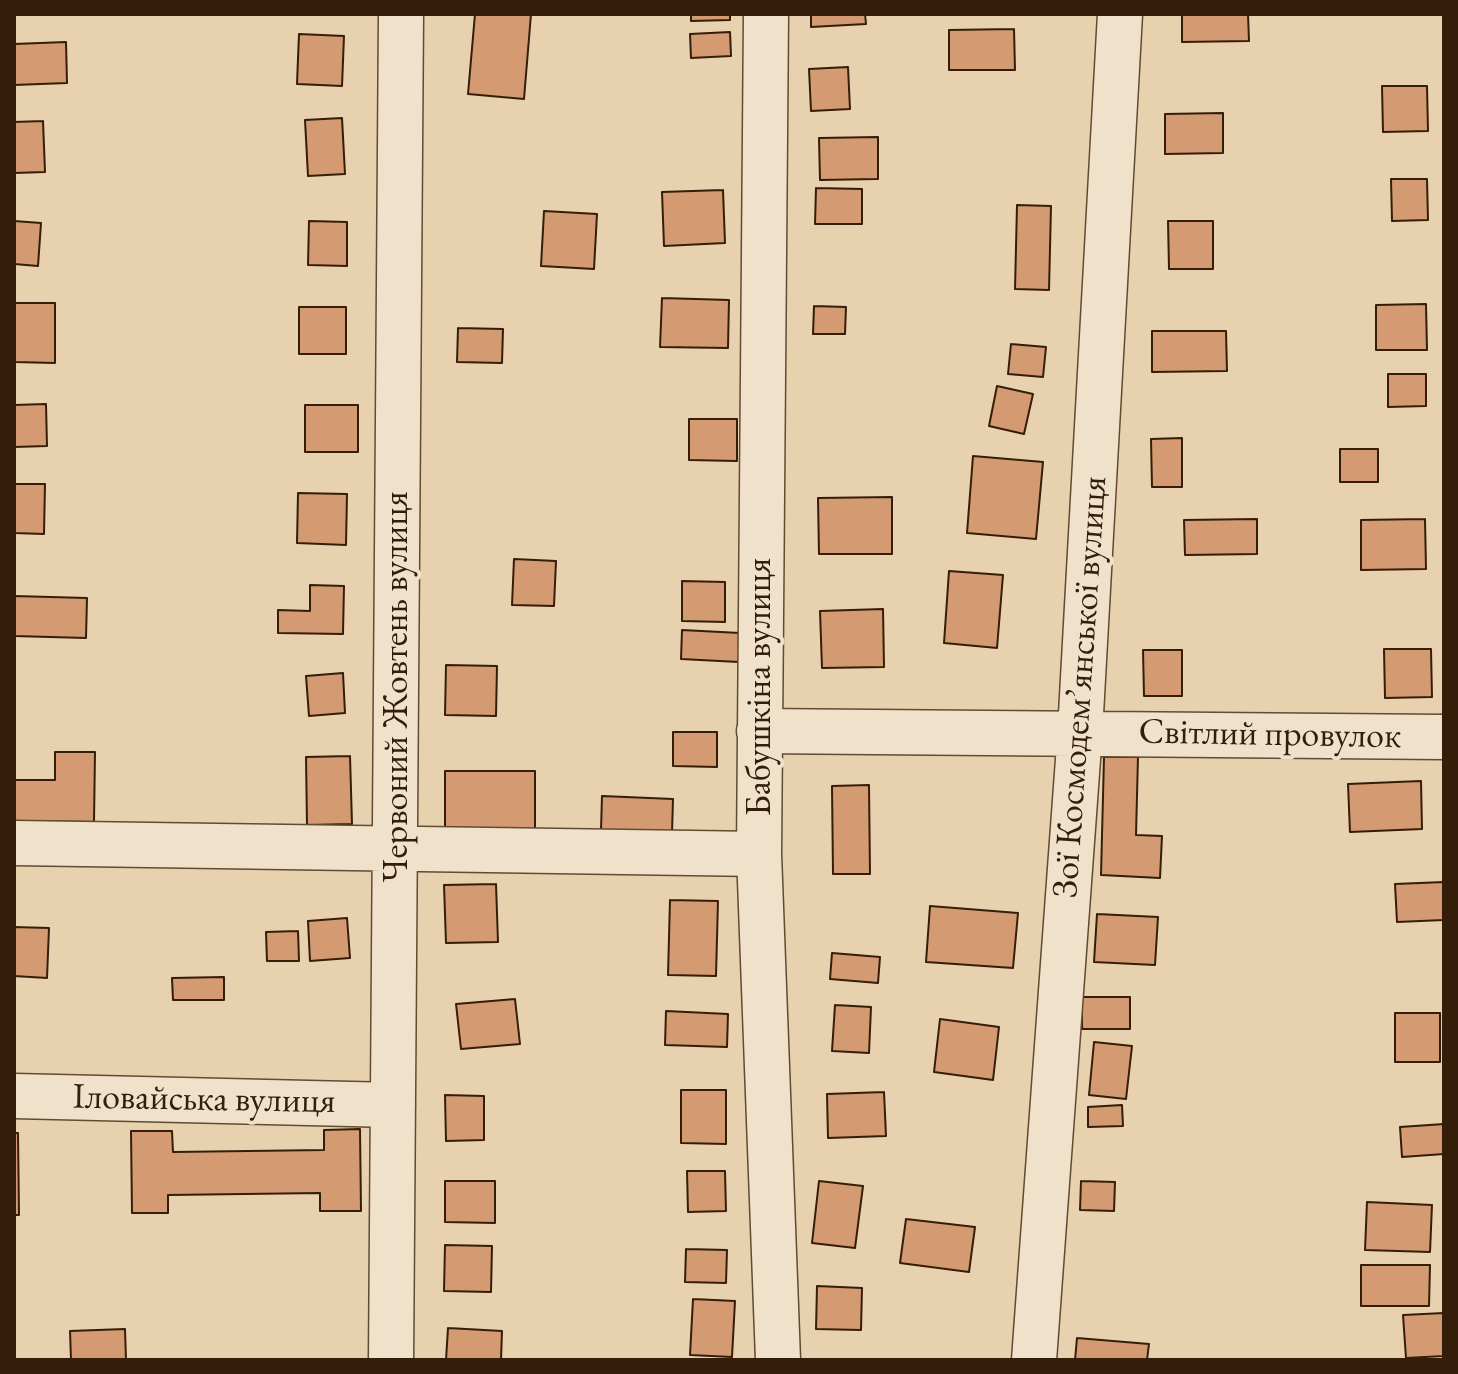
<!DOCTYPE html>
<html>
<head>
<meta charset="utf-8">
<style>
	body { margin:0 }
	#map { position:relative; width:1458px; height:1374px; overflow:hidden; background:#e8d1af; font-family:"EB Garamond",serif }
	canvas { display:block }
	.frame { position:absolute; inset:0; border:16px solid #341e09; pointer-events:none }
</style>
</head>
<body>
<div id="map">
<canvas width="1458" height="1374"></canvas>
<div class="frame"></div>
</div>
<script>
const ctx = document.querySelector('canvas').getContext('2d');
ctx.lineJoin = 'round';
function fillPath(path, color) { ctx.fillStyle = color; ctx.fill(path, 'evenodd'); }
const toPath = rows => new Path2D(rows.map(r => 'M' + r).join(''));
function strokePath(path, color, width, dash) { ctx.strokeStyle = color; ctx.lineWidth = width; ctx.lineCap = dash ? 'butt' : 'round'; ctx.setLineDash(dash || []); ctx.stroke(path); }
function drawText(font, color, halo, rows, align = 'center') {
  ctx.font = font + ' "EB Garamond",serif'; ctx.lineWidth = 8; ctx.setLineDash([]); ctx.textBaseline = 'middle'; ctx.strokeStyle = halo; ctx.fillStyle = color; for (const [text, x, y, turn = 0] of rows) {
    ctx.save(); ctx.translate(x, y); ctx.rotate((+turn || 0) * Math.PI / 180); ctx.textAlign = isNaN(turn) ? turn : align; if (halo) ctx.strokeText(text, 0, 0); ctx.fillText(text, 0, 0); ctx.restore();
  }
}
const building = toPath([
	[475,14,531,14,524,99,468,94,475,14],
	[691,14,730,14,730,20,691,21,691,14],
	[811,14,865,14,866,24,811,27,811,14],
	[1182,14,1248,14,1249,41,1182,42,1182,14],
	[1014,29,1015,70,949,70,949,30,1014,29],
	[730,32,731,56,691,58,690,34,730,32],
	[299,34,344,36,342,86,297,84,299,34],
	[66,42,67,83,14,85,14,44,66,42],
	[848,67,850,109,811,111,809,69,848,67],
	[1382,86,1427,86,1428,131,1383,132,1382,86],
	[1223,113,1223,153,1165,154,1165,114,1223,113],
	[342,118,345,174,308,176,305,120,342,118],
	[43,121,45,172,14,173,14,122,43,121],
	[878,137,878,179,820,180,819,138,878,137],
	[1391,179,1427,179,1428,220,1392,221,1391,179],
	[816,188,862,189,862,224,815,224,816,188],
	[723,190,725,243,664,246,662,192,723,190],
	[1017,205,1051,206,1049,290,1015,289,1017,205],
	[544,211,597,214,594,269,541,266,544,211],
	[14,221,41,223,38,266,14,264,14,221],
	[309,221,347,222,347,266,308,265,309,221],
	[1168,221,1213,221,1213,269,1169,269,1168,221],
	[662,298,729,300,728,348,660,347,662,298],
	[14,303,55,303,55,363,14,362,14,303],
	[1426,304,1427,350,1376,350,1376,305,1426,304],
	[814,306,846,307,845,334,813,334,814,306],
	[299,307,346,307,346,354,299,354,299,307],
	[458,328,503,329,502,363,457,362,458,328],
	[1152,331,1226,331,1227,371,1152,372,1152,331],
	[1011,344,1046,347,1043,377,1008,374,1011,344],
	[1388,374,1426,374,1426,406,1388,407,1388,374],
	[997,386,1033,394,1024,434,989,426,997,386],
	[46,404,47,446,14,447,14,405,46,404],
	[305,405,358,405,358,452,305,452,305,405],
	[689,419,737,419,737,461,689,460,689,419],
	[1182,438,1182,487,1152,487,1151,439,1182,438],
	[1340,449,1378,449,1378,482,1340,482,1340,449],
	[973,456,1043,462,1036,539,967,533,973,456],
	[14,484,45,484,44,534,14,533,14,484],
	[298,493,347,494,346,545,297,543,298,493],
	[892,497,892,554,819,554,818,498,892,497],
	[1257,519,1257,554,1185,555,1184,520,1257,519],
	[1425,519,1426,569,1361,570,1361,520,1425,519],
	[514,559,556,561,554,606,512,605,514,559],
	[949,571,1003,575,997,648,944,643,949,571],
	[682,581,725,582,725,622,682,621,682,581],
	[310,585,344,586,343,634,278,633,278,610,310,611,310,585],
	[14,596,87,598,86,638,14,636,14,596],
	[883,609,884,667,822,668,820,611,883,609],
	[682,630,740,633,739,662,681,659,682,630],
	[1384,649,1431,649,1432,697,1385,698,1384,649],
	[1143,650,1182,650,1182,696,1144,696,1143,650],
	[446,665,497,666,496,716,445,715,446,665],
	[343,673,345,713,309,716,306,676,343,673],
	[673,732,717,732,717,767,673,766,673,732],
	[55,752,95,752,94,822,14,821,14,780,55,780,55,752],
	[350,756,352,824,307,825,306,757,350,756],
	[1104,757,1138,757,1136,835,1162,836,1160,878,1101,875,1104,757],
	[445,771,535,771,535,830,445,830,445,771],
	[1421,781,1422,829,1350,832,1348,784,1421,781],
	[869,785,870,874,833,874,832,786,869,785],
	[602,796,673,799,672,833,601,830,602,796],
	[1444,882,1444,920,1397,922,1395,884,1444,882],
	[496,884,498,942,446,943,444,885,496,884],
	[670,900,718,901,716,976,668,975,670,900],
	[930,906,1018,913,1013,968,926,962,930,906],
	[1097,914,1158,917,1155,965,1094,962,1097,914],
	[347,918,350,958,310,961,308,921,347,918],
	[14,927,49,928,47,978,14,976,14,927],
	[298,931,299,961,267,961,266,932,298,931],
	[832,953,880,957,878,983,830,979,832,953],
	[224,977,224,1000,173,1000,172,978,224,977],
	[1082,997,1130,997,1130,1029,1082,1029,1082,997],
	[515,999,520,1044,461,1049,456,1004,515,999],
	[835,1005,871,1007,869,1053,832,1051,835,1005],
	[666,1011,728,1014,727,1047,665,1045,666,1011],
	[1395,1013,1440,1013,1440,1062,1395,1062,1395,1013],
	[940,1019,999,1027,993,1080,934,1072,940,1019],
	[1094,1042,1132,1046,1126,1099,1089,1095,1094,1042],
	[681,1090,726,1090,726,1144,681,1143,681,1090],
	[884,1092,886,1136,828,1138,827,1094,884,1092],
	[445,1095,484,1096,484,1140,446,1141,445,1095],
	[1122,1105,1123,1126,1088,1127,1088,1107,1122,1105],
	[1444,1124,1444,1154,1402,1157,1400,1127,1444,1124],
	[360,1129,361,1211,320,1211,320,1193,168,1195,168,1213,132,1213,131,1131,172,1131,173,1152,324,1150,324,1130,360,1129],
	[14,1133,18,1133,19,1215,14,1215,14,1133],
	[687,1171,725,1171,726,1211,688,1212,687,1171],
	[445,1181,495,1181,495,1223,445,1222,445,1181],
	[819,1181,863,1186,855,1248,812,1243,819,1181],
	[1081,1181,1115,1182,1114,1211,1080,1210,1081,1181],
	[1367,1202,1432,1205,1430,1252,1365,1250,1367,1202],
	[906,1219,975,1227,969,1272,900,1263,906,1219],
	[445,1245,492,1246,491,1292,444,1291,445,1245],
	[686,1249,727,1250,726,1283,685,1282,686,1249],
	[1361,1265,1430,1265,1429,1306,1361,1306,1361,1265],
	[817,1286,862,1288,861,1330,816,1329,817,1286],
	[693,1299,735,1301,732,1357,690,1355,693,1299],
	[1444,1313,1444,1356,1406,1358,1403,1315,1444,1313],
	[448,1328,502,1331,501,1360,446,1360,448,1328],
	[125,1329,126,1360,71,1360,70,1331,125,1329],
	[1077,1338,1149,1344,1147,1360,1075,1360,1077,1338]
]);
const minor = toPath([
	[766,14,759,854,778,1360],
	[759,731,1444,737],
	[14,843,759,854],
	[14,1096,393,1105],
	[391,1360,401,14],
	[1034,1360,1080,732,1120,14]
]);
const streetNames = [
	["Червоний Жовтень вулиця",397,687,-90],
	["Бабушкіна вулиця",760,687,-90],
	["Зої Космодем’янської вулиця",1081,687,-86],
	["Світлий провулок",1270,735,1],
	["Іловайська вулиця",204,1100,1]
];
fillPath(building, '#d49a71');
strokePath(building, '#341e09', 2);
strokePath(minor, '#614b32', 47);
strokePath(minor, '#f0e1cb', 44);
drawText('36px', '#341e09', '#f0e1cb', streetNames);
</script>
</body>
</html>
